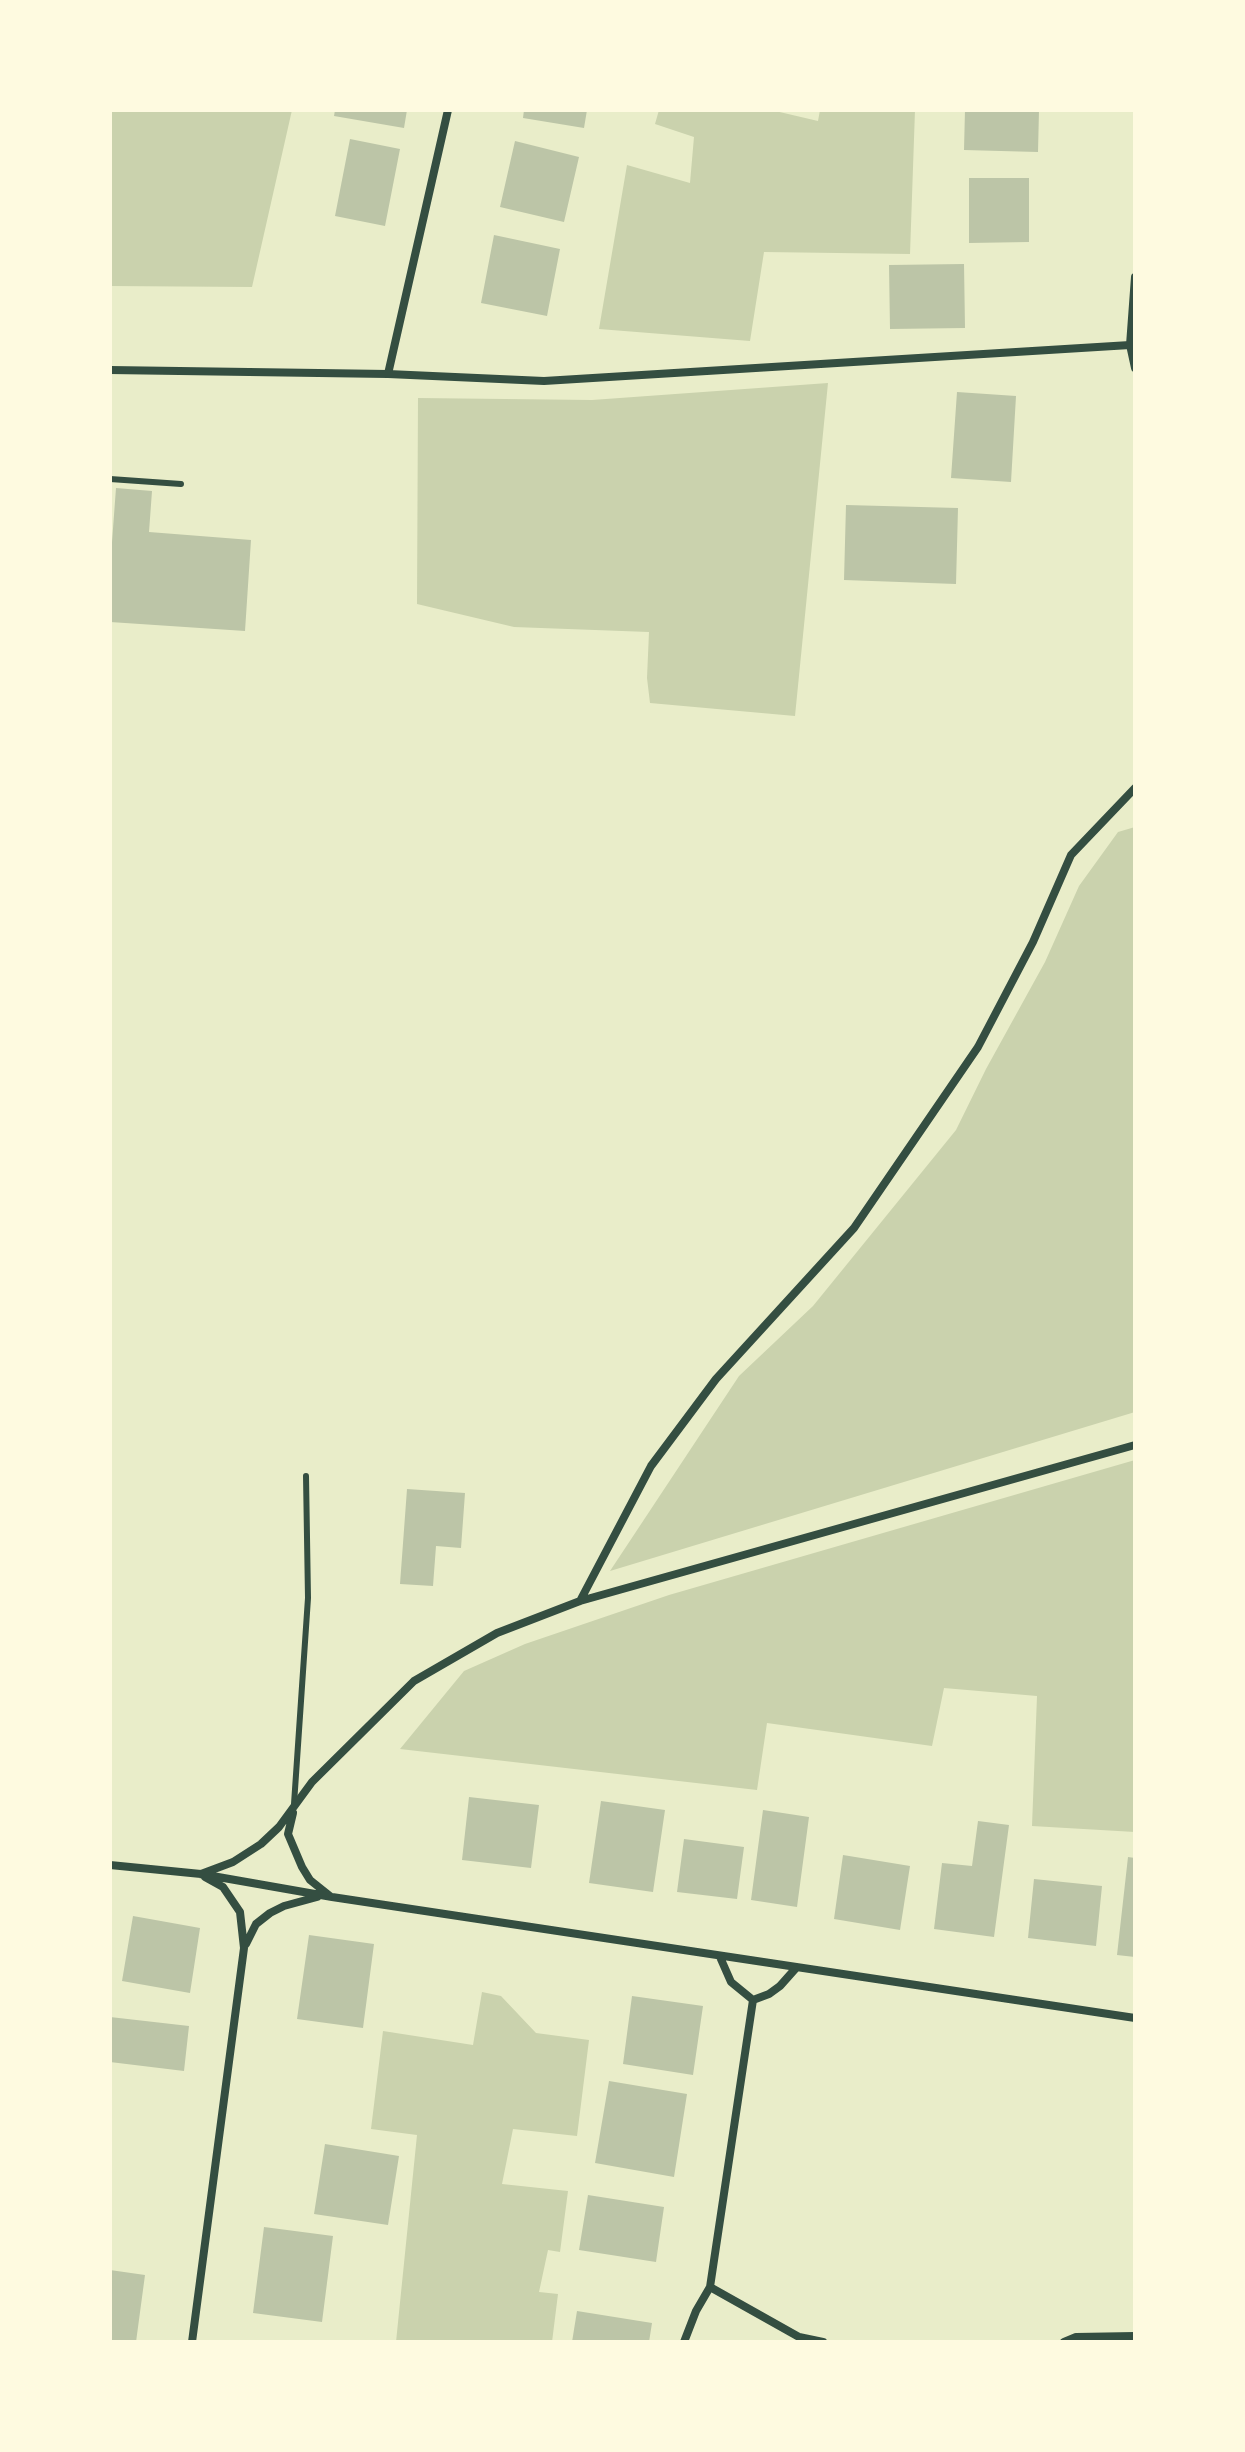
<!DOCTYPE html>
<html>
<head>
<meta charset="utf-8">
<style>
	body { margin:0 }
	#map { position:relative; width:1245px; height:2452px; overflow:hidden; background:#e9edc9; font-family:Spectral,serif }
	canvas { display:block }
	.frame { position:absolute; inset:0; border:112px solid #fefae0; pointer-events:none }
</style>
</head>
<body>
<div id="map">
<canvas width="1245" height="2452"></canvas>
<div class="frame"></div>
</div>
<script>
const ctx = document.querySelector('canvas').getContext('2d');
ctx.lineJoin = 'round';
function fillPath(path, color) { ctx.fillStyle = color; ctx.fill(path, 'evenodd'); }
const toPath = rows => new Path2D(rows.map(r => 'M' + r).join(''));
function strokePath(path, color, width, dash) { ctx.strokeStyle = color; ctx.lineWidth = width; ctx.lineCap = dash ? 'butt' : 'round'; ctx.setLineDash(dash || []); ctx.stroke(path); }
const green = toPath([
	[110,110,292,110,252,287,110,286],
	[659,110,771,110,818,121,820,110,915,110,910,254,764,252,750,341,599,329,627,165,690,183,694,137,655,124],
	[828,383,795,716,650,703,647,678,649,632,514,627,417,604,418,398,592,400],
	[1135,827,1135,1412,610,1571,739,1376,813,1306,956,1130,986,1069,1045,962,1079,886,1118,832],
	[1135,1460,1135,1832,1032,1826,1037,1696,944,1688,932,1746,767,1723,757,1790,400,1749,464,1671,525,1644,669,1595],
	[482,1992,501,1996,536,2033,589,2040,577,2136,513,2129,502,2184,568,2191,560,2252,548,2250,539,2292,558,2294,552,2342,396,2342,417,2135,371,2129,383,2031,473,2045]
]);
const building = toPath([
	[335,110,407,110,404,128,334,116],
	[524,110,587,110,584,128,523,118],
	[965,110,1039,110,1038,152,964,150],
	[350,139,400,149,385,226,335,216],
	[515,141,579,157,564,222,500,207],
	[969,178,1029,178,1029,242,969,243],
	[494,235,560,249,547,316,481,303],
	[964,264,965,328,890,329,889,265],
	[957,392,1016,396,1011,482,951,478],
	[116,488,152,491,149,532,251,540,245,631,110,622,110,569],
	[846,505,958,508,956,584,844,580],
	[407,1489,465,1493,461,1548,436,1546,433,1586,400,1584],
	[469,1797,539,1805,531,1868,462,1860],
	[601,1801,665,1810,653,1892,589,1883],
	[763,1810,809,1817,797,1907,751,1900],
	[978,1821,1009,1825,994,1937,934,1929,942,1863,972,1866],
	[684,1839,744,1847,737,1899,677,1892],
	[843,1855,910,1866,900,1930,834,1919],
	[1128,1857,1135,1858,1135,1957,1117,1955],
	[1034,1879,1102,1886,1096,1946,1028,1938],
	[133,1916,200,1928,190,1993,122,1981],
	[309,1935,374,1944,363,2028,297,2019],
	[632,1996,703,2006,693,2075,623,2064],
	[110,2017,189,2026,184,2071,110,2062],
	[609,2081,687,2094,674,2177,595,2163],
	[325,2144,399,2156,388,2225,314,2214],
	[588,2195,664,2207,656,2262,579,2250],
	[264,2227,333,2236,322,2322,253,2313],
	[110,2270,145,2275,136,2342,110,2342],
	[577,2311,652,2323,649,2342,572,2342]
]);
const service = toPath([
	[110,479,181,484],
	[294,1804,308,1598,306,1476]
]);
const minor = toPath([
	[1135,277,1130,345,1135,368],
	[110,370,388,374,544,381,1130,345],
	[388,374,448,110],
	[580,1601,651,1466,716,1379,854,1228,978,1047,1033,942,1071,855,1135,788],
	[293,1813,288,1834,302,1867,310,1880,330,1896],
	[110,1865,201,1874,332,1897,1135,2018],
	[201,1874,233,1862,261,1844,279,1827,312,1782,414,1681,497,1633,580,1601,1135,1445],
	[246,1944,256,1924,270,1913,284,1906,317,1897],
	[720,1957,731,1982,753,2000,710,2287,799,2337,823,2342],
	[753,2000,769,1994,780,1986,796,1968],
	[192,2342,244,1948,240,1912,223,1887,205,1877],
	[684,2342,696,2311,710,2287],
	[1064,2342,1076,2337,1135,2336]
]);
fillPath(green, '#cad2ad');
fillPath(building, '#bcc5a7');
strokePath(service, '#344e41', 6);
strokePath(minor, '#344e41', 8);
</script>
</body>
</html>
